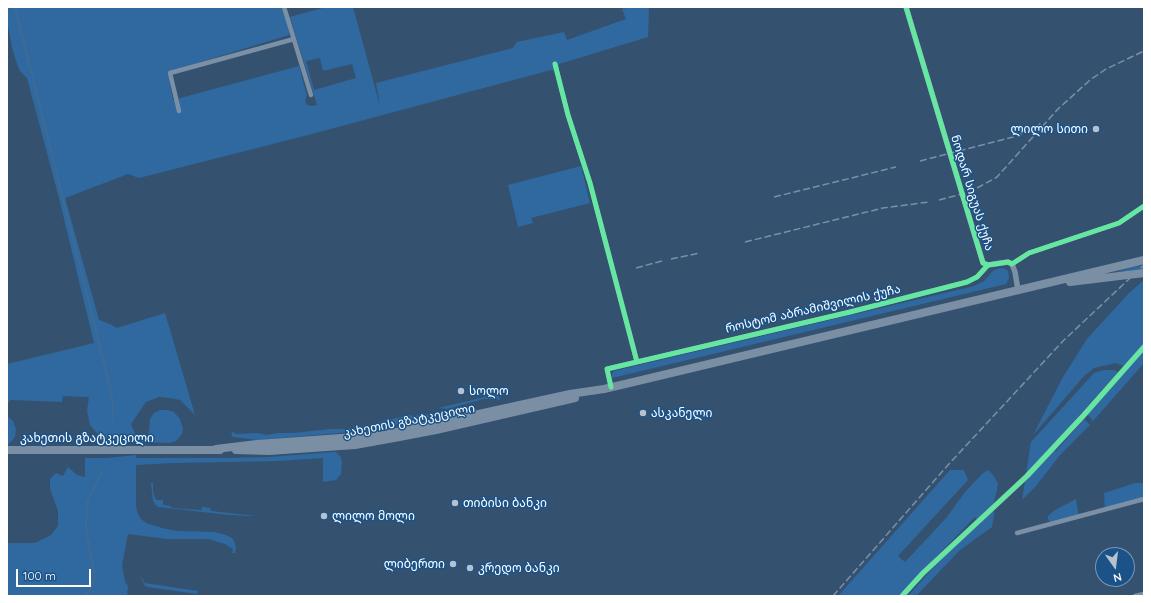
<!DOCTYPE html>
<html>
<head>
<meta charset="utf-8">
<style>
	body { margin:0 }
	#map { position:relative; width:1151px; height:603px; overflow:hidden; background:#345270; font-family:Quicksand,sans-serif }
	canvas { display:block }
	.frame { position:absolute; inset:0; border:8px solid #fff; pointer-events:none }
	.north { position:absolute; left:1095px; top:547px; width:40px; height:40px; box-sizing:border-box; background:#1b5388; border:1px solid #7698b8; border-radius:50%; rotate:166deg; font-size:11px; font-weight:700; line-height:16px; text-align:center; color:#fff }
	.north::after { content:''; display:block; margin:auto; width:14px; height:18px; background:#b8c2cd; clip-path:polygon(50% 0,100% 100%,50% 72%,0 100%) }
	.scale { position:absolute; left:16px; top:569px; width:75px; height:18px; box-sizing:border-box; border:2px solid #fff; border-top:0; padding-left:5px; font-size:12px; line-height:14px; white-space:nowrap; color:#fff; -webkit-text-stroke:3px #1b5388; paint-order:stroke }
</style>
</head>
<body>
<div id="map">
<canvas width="1151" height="603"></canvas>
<div class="frame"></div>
<div class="north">N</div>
<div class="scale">100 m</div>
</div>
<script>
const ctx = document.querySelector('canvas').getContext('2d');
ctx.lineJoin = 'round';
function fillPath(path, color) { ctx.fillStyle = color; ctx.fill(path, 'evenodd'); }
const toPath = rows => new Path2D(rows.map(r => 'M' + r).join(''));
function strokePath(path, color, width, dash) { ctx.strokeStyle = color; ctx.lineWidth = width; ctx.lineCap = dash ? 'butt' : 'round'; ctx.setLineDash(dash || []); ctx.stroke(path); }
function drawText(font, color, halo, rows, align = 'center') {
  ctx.font = font + ' Quicksand,"Noto Sans Georgian",sans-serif'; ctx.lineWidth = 3; ctx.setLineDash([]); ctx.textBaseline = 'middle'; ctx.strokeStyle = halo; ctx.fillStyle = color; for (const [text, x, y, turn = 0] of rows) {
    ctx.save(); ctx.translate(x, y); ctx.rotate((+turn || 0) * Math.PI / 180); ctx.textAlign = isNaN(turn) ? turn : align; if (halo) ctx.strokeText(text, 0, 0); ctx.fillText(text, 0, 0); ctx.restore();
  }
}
const green = toPath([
	[7,7,282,7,289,26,289,35,168,72,173,100,299,66,307,96,305,101,307,105,312,106,317,105,290,17,326,7,353,7,380,106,376,83,513,48,517,42,564,32,567,40,626,19,622,9,628,7,648,7,649,11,648,37,559,64,559,70,552,71,551,70,308,135,139,178,128,174,65,198,99,320,110,324,117,328,165,313,195,415,180,400,170,398,159,397,146,402,131,424,136,436,147,437,149,432,150,419,154,413,160,410,168,410,174,412,180,419,183,429,182,434,176,441,170,443,114,441,100,437,90,425,87,411,89,397,63,396,62,402,11,400,7,404,7,364,94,343,59,198,27,78,20,71,17,64,12,47,7,21],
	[320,58,323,71,352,64,356,78,314,90,306,61],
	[581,166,590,203,531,218,533,223,518,227,508,185],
	[1144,265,1144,270,1115,272,1133,267],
	[1001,268,1006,269,1008,271,1009,278,1006,284,612,378,612,374,614,371,974,286,984,281,994,270],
	[1144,280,1144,343,1124,366,1116,363,1094,368,1084,376,1033,435,1063,377,1087,339,1129,293],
	[1144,350,1144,363,1093,421,1087,414],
	[1104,370,1114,370,1118,372,1052,446,1053,449,1056,451,1084,419,1090,425,1060,455,1036,486,1022,500,1031,442,1094,373],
	[498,394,500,400,496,399,484,399,454,407,447,409,438,408],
	[441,413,442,414,381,428,339,433,258,440,233,437,231,434,233,432,236,434,258,433,267,435,278,433,293,433,331,429,347,429,361,427,409,415,413,416],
	[7,416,13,421,16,429,15,437,8,445,7,445],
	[333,452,336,452,340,456,342,462,341,474,336,480,323,482,323,458,278,461,173,463,136,465,136,506,138,514,141,519,146,523,162,528,177,531,214,532,226,535,232,538,235,543,236,548,235,553,232,553,233,549,225,544,208,539,167,539,128,534,122,565,125,582,128,586,127,596,7,596,7,543,35,543,51,535,58,526,58,511,50,489,50,479,56,473,63,476,68,467,77,475,85,477,85,458,107,458,136,455,136,458,229,458,269,457],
	[950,470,964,470,968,480,898,556,905,562,947,517,965,492,983,473,988,470,993,475,998,483,997,490,994,502,994,515,992,527,960,550,916,596,908,596,932,569,955,546,981,523,975,517,898,596,838,596],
	[151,483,153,483,153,492,156,500,163,500,163,505,171,506,172,508,202,510,202,507,210,508,211,511,247,515,256,515,247,516,230,515,158,507,155,504,153,501],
	[1135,483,1144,483,1144,499,1105,510,1104,493],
	[1076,499,1079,517,1051,524,1048,519,1048,516,1055,510],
	[139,574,145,583,198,591,197,594,148,587,145,586]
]);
const stream = toPath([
	[15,7,110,387,113,403,112,420],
	[85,596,90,590,95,577,86,529,87,503,102,472]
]);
const minor = toPath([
	[284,7,311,95],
	[555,64,568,115,590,183,637,362],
	[179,111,170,73,294,39],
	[1012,264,1029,253,1119,223,1144,206],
	[611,387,607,369,850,312,967,282,977,277,988,265],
	[1017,533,1144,499],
	[1135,596,1144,594]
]);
const tertiary = toPath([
	[906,7,983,263,988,265,1008,262,1012,264,1015,272,1018,290],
	[902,596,923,573,1027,476,1083,416,1144,347]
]);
const trunk = toPath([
	[1070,282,1144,273],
	[216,449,257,444,383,435,570,394,604,389,642,380,1144,260],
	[7,450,220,450],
	[236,450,269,451,355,445,394,438,436,430,575,398]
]);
const rail = toPath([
	[920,161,1013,137,1034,129,1041,123],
	[774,197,896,167],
	[939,200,962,194,979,187,997,177,1058,109,1090,80,1106,69,1144,51],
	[745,242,883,208,929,202],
	[671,259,700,253],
	[636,268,662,261],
	[833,596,948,465,1063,341,1144,265]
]);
const cycleway = toPath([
	[906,7,983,263,988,265,1008,262,1012,264,1029,253,1119,223,1144,206],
	[555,64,568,115,590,183,637,362],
	[611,387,607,369,850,312,967,282,977,277,988,265],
	[902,596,923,573,1027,476,1083,416,1144,347]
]);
const markers = [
	[1096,129,4,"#b8c2cd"],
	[461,391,4,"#b8c2cd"],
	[643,413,4,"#b8c2cd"],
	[455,503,4,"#b8c2cd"],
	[324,516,4,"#b8c2cd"],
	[453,564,4,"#b8c2cd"],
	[470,568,4,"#b8c2cd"]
];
const poiNames = [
	["ლილო სითი",1088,129,"right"],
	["სოლო",469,391],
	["ასკანელი",651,413],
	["თიბისი ბანკი",463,503],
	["ლილო მოლი",332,516],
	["ლიბერთი",445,564,"right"],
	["კრედო ბანკი",478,568]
];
const streetNames = [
	["ნოდარ სიგუას ქუჩა",972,193,73],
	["როსტომ აბრამიშვილის ქუჩა",813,309,-13],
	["კახეთის გზატკეცილი",409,421,-11],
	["კახეთის გზატკეცილი",87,438]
];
fillPath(green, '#2f699f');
strokePath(stream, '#436b90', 1.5);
strokePath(minor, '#7b90a5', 4.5);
strokePath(tertiary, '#7b90a5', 5.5);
strokePath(trunk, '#7a8fa4', 8);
strokePath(rail, '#7b90a4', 1.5, [7, 3]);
strokePath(cycleway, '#66e7a1', 5);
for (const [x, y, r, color] of markers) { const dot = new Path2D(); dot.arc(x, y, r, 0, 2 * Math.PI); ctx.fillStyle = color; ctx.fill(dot); strokePath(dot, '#1b5388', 1.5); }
drawText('12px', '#fff', '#1b5388', poiNames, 'left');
drawText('12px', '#fff', '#1b5388', streetNames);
</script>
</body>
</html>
